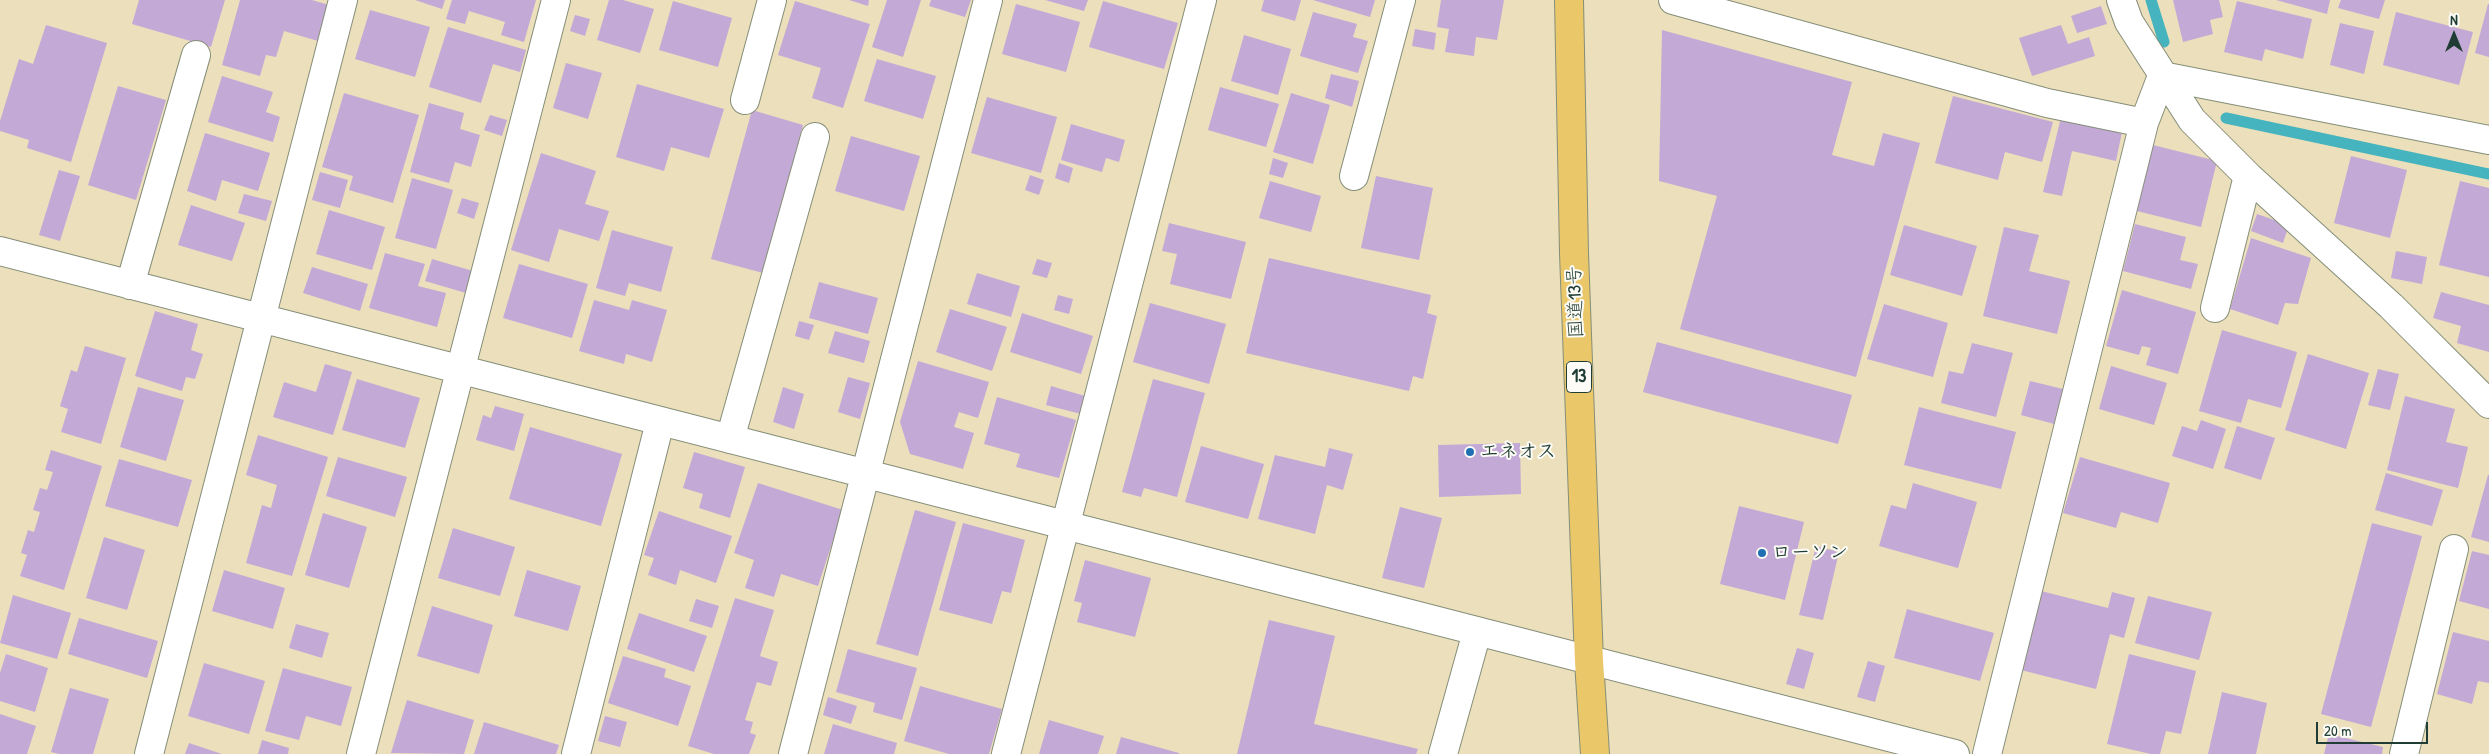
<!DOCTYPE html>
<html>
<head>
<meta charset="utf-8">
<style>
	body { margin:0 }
	#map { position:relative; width:2489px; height:754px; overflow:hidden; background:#ebdfbc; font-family:"Patrick Hand",sans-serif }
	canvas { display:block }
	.north { position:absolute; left:2429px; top:10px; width:50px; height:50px; -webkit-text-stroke:4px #fdfcf7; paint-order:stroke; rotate:0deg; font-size:14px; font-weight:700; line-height:20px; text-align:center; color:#1f3d34 }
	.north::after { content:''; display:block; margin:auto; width:18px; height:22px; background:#1f3d34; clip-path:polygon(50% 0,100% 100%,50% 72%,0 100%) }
	.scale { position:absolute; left:2316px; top:722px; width:112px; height:22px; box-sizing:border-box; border:2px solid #1f3d34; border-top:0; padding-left:6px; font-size:15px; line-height:18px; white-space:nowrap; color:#1f3d34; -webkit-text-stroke:4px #fdfcf7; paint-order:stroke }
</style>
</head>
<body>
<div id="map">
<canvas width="2489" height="754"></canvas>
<div class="north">N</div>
<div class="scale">20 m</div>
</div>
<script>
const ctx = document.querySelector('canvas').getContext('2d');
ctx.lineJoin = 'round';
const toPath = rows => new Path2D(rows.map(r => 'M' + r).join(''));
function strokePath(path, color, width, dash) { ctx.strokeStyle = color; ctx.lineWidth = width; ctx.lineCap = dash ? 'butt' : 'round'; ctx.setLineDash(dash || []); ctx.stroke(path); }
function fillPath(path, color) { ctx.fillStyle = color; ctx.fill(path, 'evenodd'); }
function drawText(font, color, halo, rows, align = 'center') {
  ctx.font = font + ' "Patrick Hand","Klee One",sans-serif'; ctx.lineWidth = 4; ctx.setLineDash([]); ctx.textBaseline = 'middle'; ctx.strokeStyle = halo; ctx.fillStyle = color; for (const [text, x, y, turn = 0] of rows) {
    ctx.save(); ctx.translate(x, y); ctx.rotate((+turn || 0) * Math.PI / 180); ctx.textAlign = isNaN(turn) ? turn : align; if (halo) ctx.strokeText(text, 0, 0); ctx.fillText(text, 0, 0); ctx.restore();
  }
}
const stream = toPath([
	[2151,0,2164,42],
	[2226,118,2489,174]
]);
const building = toPath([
	[139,0,225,0,211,47,132,24],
	[240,0,312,0,329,5,318,41,284,31,276,57,266,55,260,76,222,65],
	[415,0,445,0,442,9],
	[452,0,536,0,524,42,501,35,505,22,469,11,465,24,446,19],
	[609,0,623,0,654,9,640,53,597,40],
	[849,0,869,0,868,6],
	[887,0,921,0,903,57,872,47],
	[931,0,971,0,965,17,929,6],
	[1045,0,1088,0,1084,11],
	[1264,0,1301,0,1295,21,1261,11],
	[1313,0,1375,0,1370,17],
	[1441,0,1504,0,1497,40,1476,37,1474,56,1445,52,1449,29,1437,27],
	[2173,0,2219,0,2223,17,2210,20,2213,34,2183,42],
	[2276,0,2330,0,2327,14],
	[2341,0,2385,0,2379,19,2338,8],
	[673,1,732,18,718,67,659,50],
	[795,1,870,24,843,108,812,98,821,68,778,55],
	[1103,1,1178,23,1164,69,1089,47],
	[2237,1,2312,19,2303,59,2265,49,2262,61,2224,52],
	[1016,4,1080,22,1066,72,1002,54],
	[2488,4,2489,4,2489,57,2475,53],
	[2101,6,2107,24,2077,33,2071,16],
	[370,10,430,27,415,77,355,59],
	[1313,12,1357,24,1353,37,1368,41,1358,73,1300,56],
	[2396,12,2473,32,2459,85,2383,65],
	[575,15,590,19,585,36,570,31],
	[2340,23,2374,31,2364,74,2330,65],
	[46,25,107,43,71,162,27,148,29,140,0,131,0,121,19,59,33,64],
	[2061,25,2068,44,2089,37,2095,56,2032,76,2019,38],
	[448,27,526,50,520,72,493,64,481,103,429,87],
	[1415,29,1436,33,1434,50,1412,46],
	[1662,30,1852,82,1832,155,1874,166,1883,133,1920,143,1856,377,1680,329,1717,196,1659,181],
	[1244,35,1291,49,1278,95,1231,81],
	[877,59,936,76,923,119,864,101],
	[566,63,602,73,588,119,553,108],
	[1331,74,1359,81,1352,107,1325,98],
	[222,76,273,92,266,112,280,117,273,142,208,122],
	[637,84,724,109,709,158,671,147,664,171,616,157],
	[118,86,166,100,136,200,88,185],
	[1220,87,1279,104,1266,147,1208,130],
	[344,93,419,115,393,203,349,190,353,176,322,167],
	[1291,93,1330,105,1313,164,1273,152],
	[1953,96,2053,122,2042,162,2005,152,1998,180,1935,163],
	[987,97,1057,117,1041,173,971,153],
	[429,103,464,113,460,129,480,135,471,167,455,162,449,183,410,172],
	[752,110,803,125,763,273,711,259],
	[2062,113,2123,127,2116,161,2072,151,2062,196,2043,192],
	[490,115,507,120,502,136,484,130],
	[1071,124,1125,140,1119,162,1106,158,1102,172,1061,160],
	[205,133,270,153,258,191,222,180,216,201,187,191],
	[851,136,920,156,904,211,835,191],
	[2153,145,2217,161,2201,227,2137,211],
	[541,153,596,171,585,204,609,211,599,241,559,229,549,262,511,250],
	[2351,156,2407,170,2390,238,2334,223],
	[1273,158,1288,163,1283,178,1269,174],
	[1059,163,1073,168,1069,183,1055,178],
	[59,170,80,176,60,241,39,235],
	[320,172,348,180,340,208,312,200],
	[1030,175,1044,180,1039,195,1025,190],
	[1376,176,1433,188,1419,260,1361,248],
	[412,178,453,190,436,249,395,238],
	[1270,181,1321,196,1311,232,1259,218],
	[2460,181,2489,188,2489,277,2439,265],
	[244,194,272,201,266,221,238,213],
	[462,198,479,203,474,219,457,213],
	[191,205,245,223,232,261,178,245],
	[329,210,385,227,372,270,316,254],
	[2257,214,2289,225,2283,243,2251,231],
	[1169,223,1246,242,1231,299,1170,284,1177,254,1162,251],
	[2135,224,2186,237,2180,260,2198,264,2191,289,2123,271],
	[1904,225,1977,246,1962,296,1890,275],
	[2004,227,2039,235,2029,271,2070,281,2057,334,1983,316],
	[612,230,673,247,661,292,629,283,625,296,596,288],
	[2251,238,2311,258,2298,304,2285,303,2278,325,2230,309],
	[2396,251,2427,257,2422,284,2391,278],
	[385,253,425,264,418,286,446,293,437,327,369,308],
	[1269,258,1431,295,1427,313,1437,316,1423,379,1413,376,1409,391,1246,353],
	[432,259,473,271,466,293,425,281],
	[1037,259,1052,263,1047,278,1032,274],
	[519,264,588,284,572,338,503,318],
	[312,267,368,284,360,311,303,293],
	[977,273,1020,286,1011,317,967,304],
	[819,282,878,298,868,334,809,318],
	[2122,290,2196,312,2178,374,2146,365,2151,348,2142,346,2139,355,2106,346],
	[2441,292,2489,305,2489,352,2457,343,2461,326,2433,318],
	[1058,295,1073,299,1069,314,1054,310],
	[594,300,629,310,632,300,667,310,652,362,626,354,624,364,579,351],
	[1150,303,1226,324,1209,384,1133,362],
	[1884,304,1948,323,1933,377,1867,359],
	[950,309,1007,327,992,371,936,352],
	[155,311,198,324,191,350,203,354,195,379,186,377,182,391,135,376],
	[1022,313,1093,336,1081,374,1010,352],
	[799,321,814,325,809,340,795,336],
	[2222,330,2297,352,2281,408,2248,399,2241,423,2199,411],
	[835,331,870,341,864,363,828,353],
	[1657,342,1852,395,1838,444,1643,392],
	[1972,343,2013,353,1996,417,1941,403,1949,371,1963,374],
	[85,346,126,358,101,444,61,432,68,409,60,406,71,370,77,372],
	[2308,354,2369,373,2346,449,2285,430],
	[918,361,989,382,978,418,959,412,954,427,974,433,963,469,910,454,900,422],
	[325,364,352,372,333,435,273,417,284,382,316,392],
	[2111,366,2167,383,2154,425,2099,409],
	[2378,369,2399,374,2390,410,2368,405],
	[848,377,870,383,860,419,838,412],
	[357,379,420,398,405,448,342,430],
	[1153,379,1205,393,1177,497,1144,488,1141,497,1122,492],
	[2030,381,2063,389,2054,424,2021,415],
	[1051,386,1085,396,1081,414,1046,405],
	[138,387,184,400,166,461,120,447],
	[783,387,804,394,794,429,773,422],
	[2405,396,2455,409,2446,442,2468,447,2458,488,2387,470],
	[997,397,1076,420,1059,478,1016,467,1020,454,984,444],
	[495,406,524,414,514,451,476,440,483,415,491,418],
	[1919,407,2016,432,2001,489,1904,465],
	[2201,420,2226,429,2213,469,2172,456,2182,426,2197,431],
	[2237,426,2275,438,2261,480,2224,468],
	[530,427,622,454,601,526,509,499],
	[258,435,328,457,292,576,246,563,262,505,271,508,277,485,246,475],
	[1520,443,1521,494,1439,497,1438,445],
	[1201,446,1264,464,1248,519,1185,502],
	[1329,448,1353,454,1343,490,1327,485,1315,534,1258,519,1275,455,1325,467],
	[51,450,102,466,64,590,20,576,27,555,21,553,28,530,34,532,40,512,33,510,40,488,47,490,53,472,45,470],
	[694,452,745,467,730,518,699,508,703,494,683,488],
	[338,457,407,477,395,517,326,496],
	[2080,457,2170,483,2158,523,2121,512,2116,528,2063,513],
	[119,459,192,480,178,527,105,506],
	[2386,473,2443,490,2432,526,2375,510],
	[2488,475,2489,475,2489,542,2471,537],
	[758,483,843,510,818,586,781,574,774,597,745,588,754,560,734,553],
	[1913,483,1977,502,1958,568,1879,546,1891,505,1906,509],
	[1739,506,1804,522,1785,600,1720,584],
	[1400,507,1442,518,1424,588,1382,578],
	[915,510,956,522,918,656,876,644],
	[659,511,732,536,716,583,680,570,676,585,648,575,654,558,644,555],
	[323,513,367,527,349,588,305,575],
	[963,523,1025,540,1011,593,1002,591,992,624,939,610],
	[2372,523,2422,536,2371,727,2321,714],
	[453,528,515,547,500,596,438,578],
	[104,537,145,550,127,610,86,598],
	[1816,546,1839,552,1823,620,1799,615],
	[2472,551,2489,555,2489,609,2459,601],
	[1085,560,1151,578,1135,637,1077,622,1082,603,1074,601],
	[224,570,285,588,273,629,212,611],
	[527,570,581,586,568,631,514,616],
	[2041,591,2108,608,2112,592,2135,598,2124,638,2110,634,2096,689,2021,670],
	[13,595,71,613,57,659,0,643],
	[2148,596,2212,612,2199,660,2135,643],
	[735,598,774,610,760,656,778,662,771,686,757,682,745,720,753,722,750,733,756,735,749,754,714,754,688,746],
	[696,599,719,606,712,628,689,621],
	[432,606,493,625,479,674,417,656],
	[1907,609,1994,633,1980,681,1894,658],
	[639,613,707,636,694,672,627,649],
	[79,618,158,641,147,678,68,654],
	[1269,620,1335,636,1314,724,1418,749,1416,754,1237,754],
	[296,624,329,633,322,658,289,648],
	[2453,632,2489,641,2489,683,2478,681,2472,704,2437,694],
	[1797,648,1814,653,1804,689,1786,684],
	[848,649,917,668,902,720,873,712,875,703,836,692],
	[6,654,48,668,35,712,0,701,0,673],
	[2129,654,2196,671,2181,734,2166,731,2160,754,2151,754,2107,744],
	[623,656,666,669,664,677,691,686,678,726,608,703],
	[1868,661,1885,666,1875,702,1857,697],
	[204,663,265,681,249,734,188,716],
	[283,668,352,687,341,726,306,716,299,740,265,731],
	[920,686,1002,709,989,754,949,754,904,741],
	[70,688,109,699,93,754,59,754,51,752],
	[2222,692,2267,703,2256,754,2208,754],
	[828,697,857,706,851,724,823,715],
	[407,700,474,720,464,754,391,753],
	[0,714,36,726,27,754,0,754],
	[605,716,627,722,620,747,598,741],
	[1049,720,1104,736,1098,754,1039,754],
	[484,722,559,745,556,754,474,754],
	[833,724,897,743,894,754,824,754],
	[2329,734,2383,747,2382,754,2324,754],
	[1121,737,1179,753,1179,754,1116,754],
	[262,740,289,748,288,754,258,754],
	[189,743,222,754,185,754]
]);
const minor = toPath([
	[1673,0,2047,103,2144,123],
	[2121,0,2129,22,2192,120,2248,176,2391,306,2489,404],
	[745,100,772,0],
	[1354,176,1401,0],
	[0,251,1955,754],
	[130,285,196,55],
	[2215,308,2248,176],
	[730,439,815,137],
	[149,754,343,0],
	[361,754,556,0],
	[576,754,660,422],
	[793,754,988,0],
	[1006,754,1202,0],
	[1443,754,1477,632],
	[1987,754,2144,123,2162,76,2489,140],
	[2404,754,2454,549]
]);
const highway = toPath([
	[1569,0,1574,253,1589,661,1595,754]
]);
const markers = [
	[1470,452,5,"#1f6fb2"],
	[1762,553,5,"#1f6fb2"]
];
const shields = [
	[1579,377,25]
];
const shieldNames = [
	["13",1579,377]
];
const streetNames = [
	["国道13号",1576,302,-92]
];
const poiNames = [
	["エネオス",1480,452],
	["ローソン",1772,553]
];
strokePath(stream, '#45b4be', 11);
fillPath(building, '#c3a9d6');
strokePath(minor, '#858e78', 30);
strokePath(highway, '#858e78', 30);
strokePath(minor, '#fff', 28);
strokePath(highway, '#eac769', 28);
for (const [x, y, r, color] of markers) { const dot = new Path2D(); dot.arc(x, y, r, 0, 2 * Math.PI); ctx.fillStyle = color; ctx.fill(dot); strokePath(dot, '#fdfcf7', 2); }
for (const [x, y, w] of shields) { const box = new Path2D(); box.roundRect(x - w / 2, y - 15.5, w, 31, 4); ctx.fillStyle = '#fdfcf7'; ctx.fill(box); strokePath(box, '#1f3d34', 1); }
drawText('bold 18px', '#1f3d34', null, shieldNames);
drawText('19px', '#1f3d34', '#fdfcf7', streetNames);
drawText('bold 19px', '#1f3d34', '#fdfcf7', poiNames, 'left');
</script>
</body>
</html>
